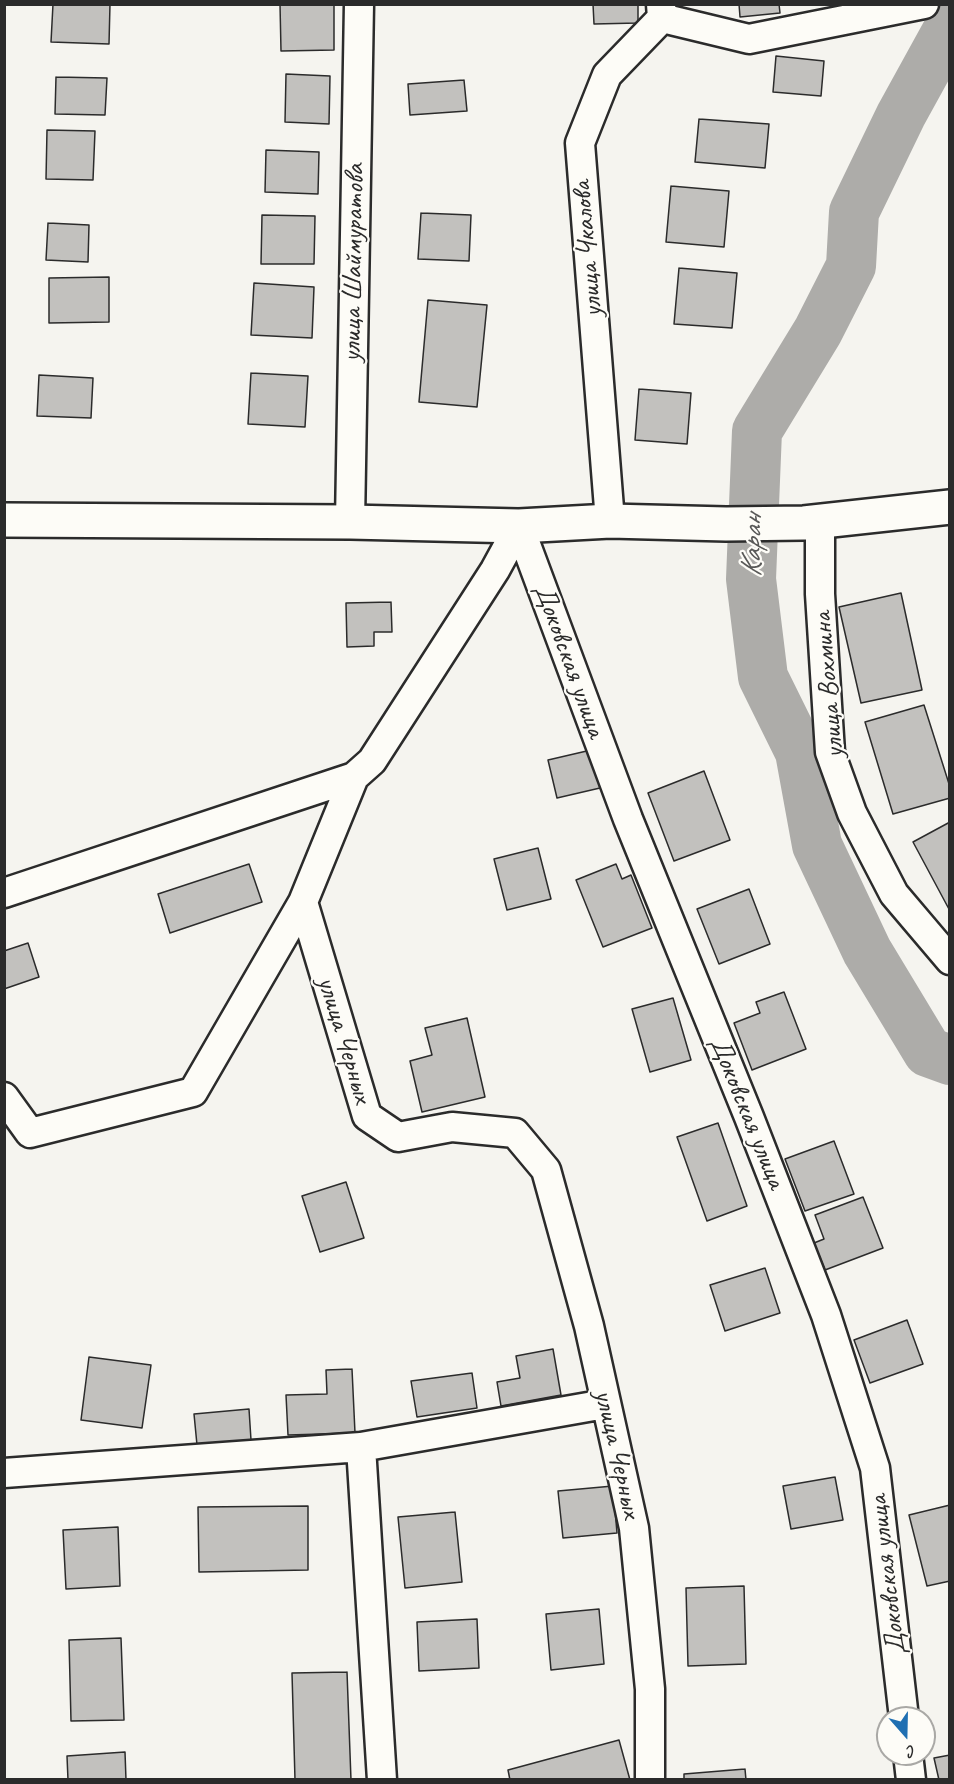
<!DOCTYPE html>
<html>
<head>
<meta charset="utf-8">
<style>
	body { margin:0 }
	#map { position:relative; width:954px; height:1784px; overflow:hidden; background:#f5f4ef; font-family:Caveat,sans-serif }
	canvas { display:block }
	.frame { position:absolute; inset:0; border:6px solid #2b2b2b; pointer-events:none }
	.north { position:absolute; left:876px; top:1706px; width:60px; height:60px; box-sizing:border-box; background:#fdfcf7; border:2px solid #a9a8a5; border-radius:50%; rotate:160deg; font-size:16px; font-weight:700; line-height:24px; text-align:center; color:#2b2b2b }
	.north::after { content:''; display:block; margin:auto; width:21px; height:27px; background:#1f6fb2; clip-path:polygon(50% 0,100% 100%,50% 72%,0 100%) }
</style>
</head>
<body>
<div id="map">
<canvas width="954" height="1784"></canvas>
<div class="frame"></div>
<div class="north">С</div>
</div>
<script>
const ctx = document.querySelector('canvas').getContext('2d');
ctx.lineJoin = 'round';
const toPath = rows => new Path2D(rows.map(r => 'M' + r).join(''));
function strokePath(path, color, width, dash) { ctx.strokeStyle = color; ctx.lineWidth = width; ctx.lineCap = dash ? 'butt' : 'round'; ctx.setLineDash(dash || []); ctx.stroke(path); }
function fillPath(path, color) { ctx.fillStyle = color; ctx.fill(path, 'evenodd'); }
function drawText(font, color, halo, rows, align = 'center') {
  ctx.font = font + ' Caveat,sans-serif'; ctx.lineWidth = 4.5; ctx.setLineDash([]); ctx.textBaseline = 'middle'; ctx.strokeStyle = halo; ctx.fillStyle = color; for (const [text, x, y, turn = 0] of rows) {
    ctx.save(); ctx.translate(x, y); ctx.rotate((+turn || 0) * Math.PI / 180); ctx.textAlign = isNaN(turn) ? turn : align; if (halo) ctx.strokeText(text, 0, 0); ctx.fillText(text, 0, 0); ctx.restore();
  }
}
const river = toPath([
	[950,26,901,115,854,212,851,266,818,331,757,431,751,579,763,677,800,752,817,845,867,951,928,1052,950,1060]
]);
const building = toPath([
	[53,4,110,4,109,44,51,42,53,4],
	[280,4,334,4,334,50,281,51,280,4],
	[593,4,638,4,638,23,594,24,593,4],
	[739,4,779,4,780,13,740,17,739,4],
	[776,56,824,61,821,96,773,92,776,56],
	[286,74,330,76,329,124,285,122,286,74],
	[56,77,107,78,105,115,55,114,56,77],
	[464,80,467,111,410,115,408,84,464,80],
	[699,119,769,124,765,168,695,162,699,119],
	[47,130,95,131,93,180,46,179,47,130],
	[266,150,319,152,318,194,265,192,266,150],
	[671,186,729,191,724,247,666,242,671,186],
	[421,213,471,215,469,261,418,259,421,213],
	[262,215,315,216,314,264,261,264,262,215],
	[48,223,89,225,88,262,46,260,48,223],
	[679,268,737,273,732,328,674,324,679,268],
	[109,277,109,322,49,323,49,278,109,277],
	[254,283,314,287,312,338,251,335,254,283],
	[428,300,487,305,477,407,419,402,428,300],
	[251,373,308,376,305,427,248,424,251,373],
	[39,375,93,378,91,418,37,416,39,375],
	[639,389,691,393,687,444,635,440,639,389],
	[901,593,922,690,861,703,839,607,901,593],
	[391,602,392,632,374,632,374,646,347,647,346,603,391,602],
	[924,705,950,787,950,798,893,814,865,722,924,705],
	[591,750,600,788,557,798,548,760,591,750],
	[704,771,730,840,674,861,648,793,704,771],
	[950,822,950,911,913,842,950,822],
	[538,848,551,899,507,910,494,859,538,848],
	[249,864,262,902,170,933,158,894,249,864],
	[616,864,622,879,631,875,652,928,603,947,576,880,616,864],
	[749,889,770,944,719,964,697,909,749,889],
	[28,943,39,977,4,989,4,951,28,943],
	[784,992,806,1049,752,1070,734,1023,760,1013,756,1002,784,992],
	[673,998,691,1060,650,1072,632,1009,673,998],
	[467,1018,485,1097,422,1112,410,1061,432,1055,425,1028,467,1018],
	[718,1123,747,1206,707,1221,677,1137,718,1123],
	[834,1141,854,1194,805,1211,785,1159,834,1141],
	[346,1182,364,1238,320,1252,302,1196,346,1182],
	[863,1197,883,1248,825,1270,814,1243,824,1239,815,1215,863,1197],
	[765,1268,780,1313,725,1331,710,1285,765,1268],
	[907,1320,923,1364,870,1383,854,1340,907,1320],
	[553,1349,561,1395,501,1406,497,1382,520,1378,516,1356,553,1349],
	[89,1357,151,1365,142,1428,81,1420,89,1357],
	[352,1369,355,1433,288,1435,286,1395,327,1394,326,1370,352,1369],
	[472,1373,477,1408,417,1417,411,1381,472,1373],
	[249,1409,251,1440,197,1445,194,1414,249,1409],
	[835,1477,843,1520,791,1529,783,1486,835,1477],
	[613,1486,617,1533,563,1538,558,1491,613,1486],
	[950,1505,950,1581,927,1586,909,1515,950,1505],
	[308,1506,308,1570,199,1572,198,1507,308,1506],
	[455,1512,462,1582,405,1588,398,1517,455,1512],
	[118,1527,120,1586,66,1589,63,1530,118,1527],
	[744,1586,746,1664,688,1666,686,1588,744,1586],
	[599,1609,604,1664,551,1670,546,1614,599,1609],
	[477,1619,479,1668,419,1671,417,1622,477,1619],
	[121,1638,124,1720,71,1721,69,1640,121,1638],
	[347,1672,351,1780,295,1780,292,1673,347,1672],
	[619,1740,630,1780,510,1780,508,1770,619,1740],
	[125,1752,126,1780,68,1780,67,1756,125,1752],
	[950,1755,950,1780,939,1780,934,1758,950,1755],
	[745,1769,746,1780,684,1780,684,1774,745,1769]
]);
const minor = toPath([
	[662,18,749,39,924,4],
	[610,521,580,143,607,75,662,18,661,4],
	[820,521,820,594,830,752,852,813,894,894,950,960],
	[350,522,359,4],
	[519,526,495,570,372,761,354,777,303,902,367,1116,398,1137,452,1127,515,1133,546,1170,589,1326,634,1528,650,1689,650,1780],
	[519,526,628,819,749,1117,826,1315,875,1468,904,1718],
	[4,893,354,777],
	[4,1097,30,1133,193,1092,303,902],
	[361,1447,382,1780],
	[4,1473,361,1447,605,1404],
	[908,1754,911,1780]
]);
const major = toPath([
	[4,520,350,522,519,526,610,521,726,524,804,523,950,507]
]);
const streetNames = [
	["улица Чкалова",588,249,-95],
	["улица Шаймуратова",354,263,-89],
	["Доковская улица",569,661,70],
	["улица Вохмина",829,685,-95],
	["улица Черных",344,1040,73],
	["Доковская улица",747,1113,68],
	["улица Черных",617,1454,77],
	["Доковская улица",888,1575,-97]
];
const waterNames = [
	["Каран",753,546,-89]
];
strokePath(river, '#adaca9', 50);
fillPath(building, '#c2c1be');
strokePath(building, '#2b2b2b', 1.5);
strokePath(minor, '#2b2b2b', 33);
strokePath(major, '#2b2b2b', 38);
strokePath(minor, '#fdfcf7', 28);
strokePath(major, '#fdfcf7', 33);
drawText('28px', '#2b2b2b', '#fdfcf7', streetNames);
drawText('italic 30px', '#585857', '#fdfcf7', waterNames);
</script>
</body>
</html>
